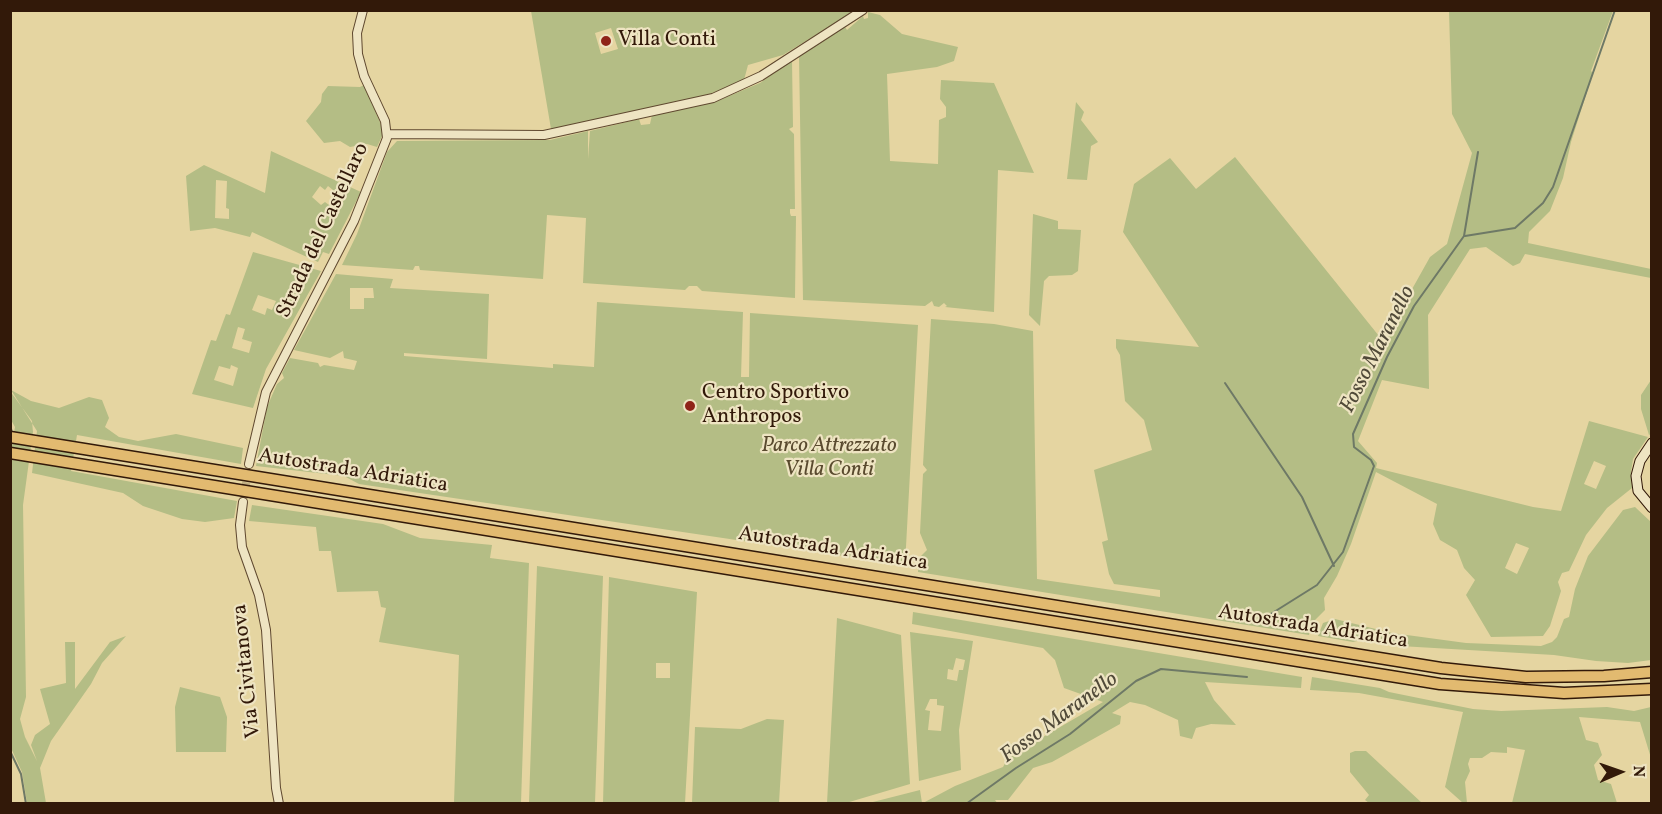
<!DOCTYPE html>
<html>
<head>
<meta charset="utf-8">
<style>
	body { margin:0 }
	#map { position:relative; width:1662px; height:814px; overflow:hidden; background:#e5d5a1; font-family:Vollkorn,serif }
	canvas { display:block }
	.frame { position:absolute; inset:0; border:12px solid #321909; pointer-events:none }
	.north { position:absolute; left:1590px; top:742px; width:60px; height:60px; -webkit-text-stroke:4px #eee4c2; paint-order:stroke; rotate:88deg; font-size:16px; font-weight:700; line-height:24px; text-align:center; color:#321909 }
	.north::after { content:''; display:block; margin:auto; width:21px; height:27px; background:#321909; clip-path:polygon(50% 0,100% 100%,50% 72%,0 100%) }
</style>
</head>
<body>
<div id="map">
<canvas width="1662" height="814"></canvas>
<div class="frame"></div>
<div class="north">N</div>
</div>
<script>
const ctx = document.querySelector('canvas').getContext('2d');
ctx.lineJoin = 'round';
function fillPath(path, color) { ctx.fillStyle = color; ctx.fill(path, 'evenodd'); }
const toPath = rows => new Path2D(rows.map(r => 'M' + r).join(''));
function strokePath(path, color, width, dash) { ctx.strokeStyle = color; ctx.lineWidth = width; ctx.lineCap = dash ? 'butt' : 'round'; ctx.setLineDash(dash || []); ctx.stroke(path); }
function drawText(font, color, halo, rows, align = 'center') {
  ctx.font = font + ' Vollkorn,serif'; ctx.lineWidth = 4.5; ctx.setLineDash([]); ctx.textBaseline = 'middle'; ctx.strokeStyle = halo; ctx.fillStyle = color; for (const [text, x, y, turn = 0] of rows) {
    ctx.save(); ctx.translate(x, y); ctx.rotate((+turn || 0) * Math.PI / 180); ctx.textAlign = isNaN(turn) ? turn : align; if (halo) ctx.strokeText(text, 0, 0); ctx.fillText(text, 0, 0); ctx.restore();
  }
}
const green = toPath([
	[531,11,855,11,783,55,748,65,744,80,705,96,551,129],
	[611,28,618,49,601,54,595,33],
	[1449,11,1613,11,1591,71,1593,73,1571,142,1563,178,1550,211,1529,232,1528,243,1651,269,1651,278,1525,254,1520,263,1513,266,1486,247,1470,249,1428,315,1429,389,1382,380,1358,441,1377,463,1376,468,1533,507,1561,511,1589,421,1648,437,1633,459,1631,472,1632,488,1607,508,1586,535,1569,571,1562,573,1558,582,1561,591,1550,626,1543,636,1491,637,1466,595,1475,580,1464,568,1457,550,1440,540,1433,524,1437,504,1376,472,1351,544,1337,576,1324,598,1325,610,1312,623,1309,635,918,572,919,558,927,550,920,533,923,474,927,470,923,465,931,319,994,324,1033,331,1037,579,1160,597,1160,590,1114,584,1109,574,1102,542,1108,540,1094,470,1152,450,1144,420,1125,401,1120,355,1116,348,1116,339,1199,347,1123,232,1134,184,1170,158,1196,189,1235,157,1383,341,1430,257,1447,244,1472,153,1452,114],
	[1594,461,1606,466,1596,489,1584,484],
	[1516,543,1529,548,1517,574,1505,568],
	[868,12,880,15,902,34,958,47,954,61,937,67,887,74,890,161,938,164,939,120,946,117,946,107,940,99,941,80,994,83,1034,173,998,170,994,312,945,307,947,306,944,303,939,307,934,306,932,301,925,306,803,300,799,55,845,27,847,30,863,16,864,19,868,18],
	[792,60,793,127,789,129,794,134,795,209,790,209,790,213,791,216,796,216,795,298,702,291,697,286,689,286,685,290,583,283,586,218,547,215,543,279,420,270,419,266,415,266,413,270,342,265,357,234,387,152,397,141,550,140,588,131,588,159,590,131,639,119,641,125,650,124,652,115,717,101,760,83],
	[364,85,380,122,383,134,377,147,367,144,350,147,340,141,324,143,306,121,321,102,322,94,328,86,360,87],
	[1076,102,1084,112,1081,120,1098,142,1091,146,1087,180,1067,179],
	[271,151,361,192,329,254,323,252,318,262,252,232,250,237,215,228,190,231,186,176,204,165,265,193],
	[216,180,227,181,226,208,229,209,229,219,215,218],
	[320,186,325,190,328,186,338,194,329,205,325,202,321,205,312,197],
	[1033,214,1058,221,1058,229,1081,230,1078,271,1072,275,1049,276,1044,281,1040,326,1029,315],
	[253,252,321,271,266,369,253,408,192,394,211,340,216,341,226,314,230,315],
	[258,295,276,301,272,310,267,308,265,315,252,310],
	[238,327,245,329,242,339,252,342,249,353,232,348],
	[231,365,238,368,233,386,214,380,219,366,230,369],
	[336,274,393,279,390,288,489,294,487,359,404,353,404,356,553,368,553,364,594,367,597,302,743,312,741,377,749,377,750,313,918,325,905,565,359,484,344,476,256,466,267,407,277,384,284,378,282,373,290,358,318,363,320,367,324,365,354,370,357,361,344,358,343,351,330,358,294,350],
	[350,288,373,288,374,298,364,298,364,309,350,309],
	[1651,380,1652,433,1649,435,1641,409,1641,395],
	[11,390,31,401,59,408,89,397,102,400,109,418,105,427,119,437,138,441,176,434,243,448,241,464,77,435,71,471,237,501,234,518,205,522,182,519,143,506,123,493,32,473,37,431],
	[10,391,32,421,33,432,23,505,26,697,20,719,25,737,37,761,31,745,35,735,50,724,40,689,66,683,65,642,75,642,75,689,110,642,126,636,102,663,91,684,51,741,40,768,46,803,27,803,22,772,11,748,10,452,15,427,11,420],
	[252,505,383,524,420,538,492,545,490,558,529,563,521,803,454,803,459,655,379,642,386,608,381,607,378,591,337,592,331,551,319,551,316,527,249,521],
	[1635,507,1651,522,1651,660,1628,663,1596,661,1554,655,1400,646,1365,639,1353,642,1318,636,1323,623,1335,619,1392,633,1466,643,1541,646,1552,642,1557,637,1564,619,1569,617,1575,589,1588,556,1623,510],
	[537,566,603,576,595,803,529,803],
	[609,577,697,592,685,803,603,803],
	[656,663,670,663,670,678,656,678],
	[913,612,1302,677,1301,688,1205,682,1214,700,1236,725,1211,724,1196,728,1192,739,1180,736,1178,720,1145,705,1130,702,1112,713,1121,716,1120,724,1052,762,1033,768,1008,800,995,800,998,804,923,803,955,786,1003,767,1009,756,1008,744,1025,743,1043,737,1103,702,1064,688,1055,660,1043,648,912,624],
	[837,618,901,635,910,784,846,803,827,803],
	[910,632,973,641,959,730,961,770,919,781],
	[956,658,965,660,963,670,959,670,957,681,947,679,948,669,953,670],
	[930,699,937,699,937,705,944,706,941,731,928,730,930,711,925,710],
	[1312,677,1380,688,1389,692,1473,709,1501,711,1607,707,1634,711,1651,707,1651,758,1640,722,1579,717,1586,740,1598,743,1602,755,1594,765,1598,780,1611,784,1617,803,1512,803,1525,750,1507,747,1507,753,1491,752,1482,758,1470,758,1468,764,1470,771,1465,782,1467,803,1463,803,1445,787,1463,712,1359,693,1310,690],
	[180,687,220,697,227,717,226,752,176,752,175,707],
	[767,719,784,720,779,803,692,803,695,727,741,729],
	[1355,751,1366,751,1422,803,1369,803,1365,800,1369,795,1350,772,1350,753],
	[920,790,922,803,869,803]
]);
const stream = toPath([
	[1465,236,1515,228,1543,203,1553,187,1615,10],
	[1225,383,1302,497,1334,566],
	[10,424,12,433],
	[1266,617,1317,585,1343,552,1374,466,1371,460,1354,447,1353,434,1387,357,1414,306,1464,236,1478,152],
	[10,751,21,774,26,804],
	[966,804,1016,768,1070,734,1136,681,1161,669,1247,677]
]);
const tertiaryTunnel = toPath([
	[243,502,248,472]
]);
const tertiary = toPath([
	[387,134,544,135,713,98,761,76,863,10],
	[249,464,266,392,354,221,387,138,385,121,364,76,358,54,357,33,363,10],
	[243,502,240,525,242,547,259,595,266,630,276,788,279,804]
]);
const secondary = toPath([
	[1652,443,1640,461,1636,476,1638,491,1652,508]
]);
const motorway = toPath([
	[10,437,1441,668,1526,677,1604,676,1652,672],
	[10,453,1440,684,1564,693,1652,689]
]);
const markers = [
	[606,41,6,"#8f2418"],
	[690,406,6,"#8f2418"]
];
const poiNames = [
	["Villa Conti",618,41],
	["Centro Sportivo",702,394],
	["Anthropos",702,418]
];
const streetNames = [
	["Strada del Castellaro",324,231,-65],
	["Autostrada Adriatica",353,472,9],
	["Autostrada Adriatica",833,550,9],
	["Autostrada Adriatica",1313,628,9],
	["Via Civitanova",248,671,-96]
];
const parkNames = [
	["Parco Attrezzato",829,447],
	["Villa Conti",829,471]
];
const waterNames = [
	["Fosso Maranello",1379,350,-63],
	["Fosso Maranello",1060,719,-36]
];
fillPath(green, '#b4bd85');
strokePath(stream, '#6e7966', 2);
strokePath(tertiaryTunnel, '#c1af83', 8, [8, 4]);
strokePath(tertiary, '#5f482f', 10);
strokePath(secondary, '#321909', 11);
strokePath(motorway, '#321909', 13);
strokePath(tertiary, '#eee4c2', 8);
strokePath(secondary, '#eee4c2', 9);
strokePath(motorway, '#e2ba70', 10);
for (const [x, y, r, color] of markers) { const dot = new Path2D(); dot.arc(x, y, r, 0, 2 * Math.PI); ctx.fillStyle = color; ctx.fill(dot); strokePath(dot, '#eee4c2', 2); }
drawText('21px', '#321909', '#eee4c2', poiNames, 'left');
drawText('21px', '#321909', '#eee4c2', streetNames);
drawText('italic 21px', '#594a2e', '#eee4c2', parkNames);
drawText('italic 22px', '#504938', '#eee4c2', waterNames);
</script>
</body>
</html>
